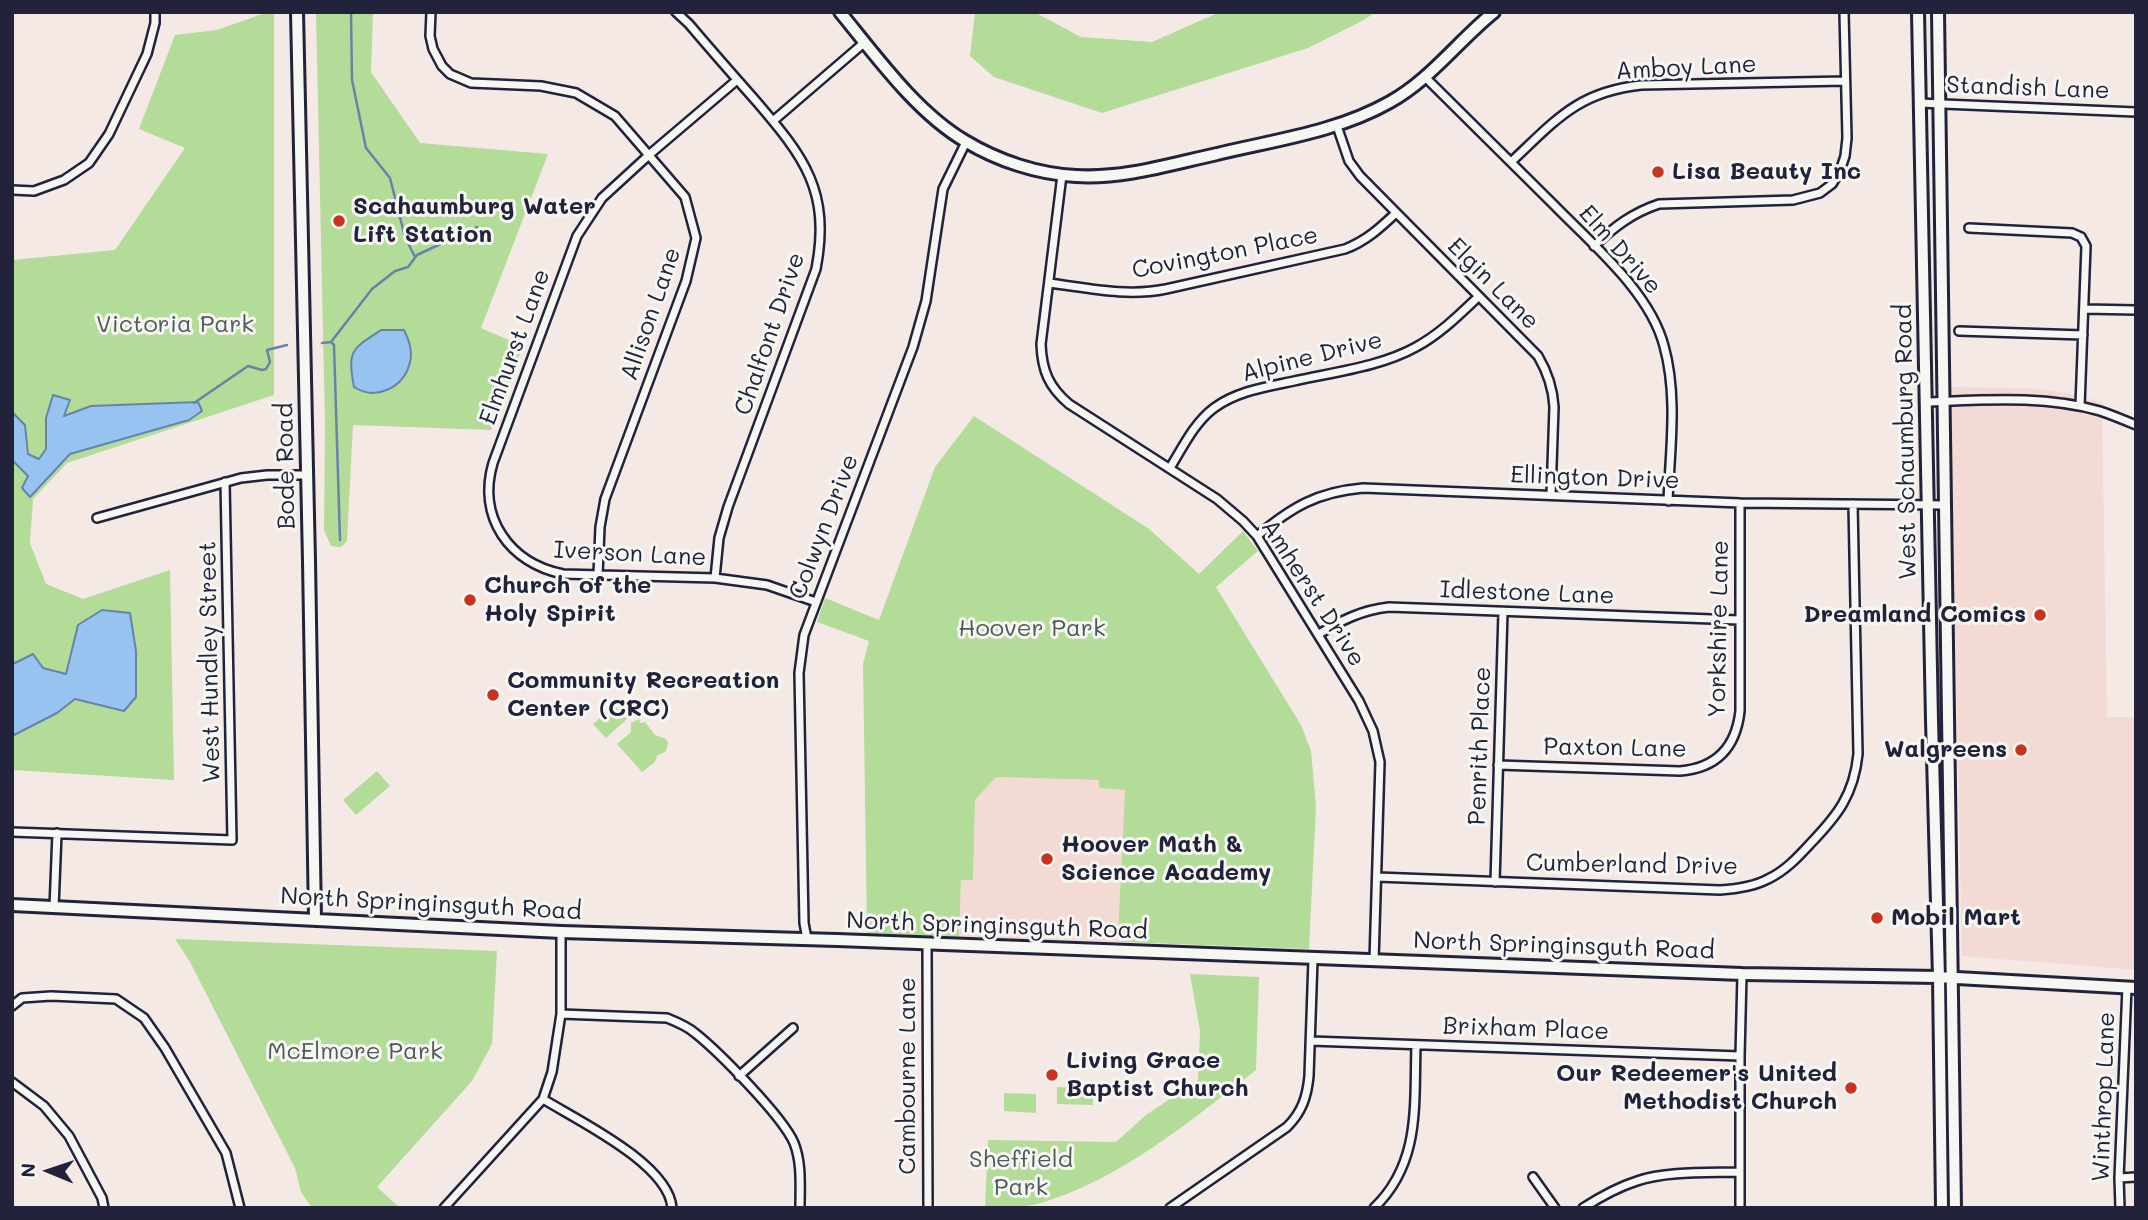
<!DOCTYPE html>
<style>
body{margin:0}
#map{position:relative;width:2148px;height:1220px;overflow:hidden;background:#f5e9e5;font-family:Mali,sans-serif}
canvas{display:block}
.frame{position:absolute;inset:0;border:14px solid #22223b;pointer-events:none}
.north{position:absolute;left:14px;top:1136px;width:70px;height:70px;-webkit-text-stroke:5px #f6f6f2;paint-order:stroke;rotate:272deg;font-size:19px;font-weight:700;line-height:28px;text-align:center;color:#22223b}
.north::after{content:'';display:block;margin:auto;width:24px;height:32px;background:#22223b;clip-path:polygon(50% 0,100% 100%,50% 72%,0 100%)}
</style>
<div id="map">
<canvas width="2148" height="1220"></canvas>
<div class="frame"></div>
<div class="north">N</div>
</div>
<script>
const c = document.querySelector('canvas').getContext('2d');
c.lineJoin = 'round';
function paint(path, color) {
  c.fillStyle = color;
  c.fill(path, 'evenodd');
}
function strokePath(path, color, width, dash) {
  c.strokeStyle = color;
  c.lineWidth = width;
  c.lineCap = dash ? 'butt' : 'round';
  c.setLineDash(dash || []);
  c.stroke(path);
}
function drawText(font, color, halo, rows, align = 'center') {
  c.font = font + ' Mali,sans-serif';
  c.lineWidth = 6;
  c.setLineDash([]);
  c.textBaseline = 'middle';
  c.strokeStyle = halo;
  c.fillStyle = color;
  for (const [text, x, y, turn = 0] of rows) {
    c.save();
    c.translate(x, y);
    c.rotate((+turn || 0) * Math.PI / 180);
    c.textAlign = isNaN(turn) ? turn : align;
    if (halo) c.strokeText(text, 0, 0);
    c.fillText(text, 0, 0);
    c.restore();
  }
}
const built = new Path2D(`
 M 1950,387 L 2023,388 L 2057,391 L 2102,402 L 2107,717 L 2136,717 L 2136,970 L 1962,956 Z
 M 996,777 L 1100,780 L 1100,788 L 1125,789 L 1118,934 L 1122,942 L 959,937 L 961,879 L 973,879 L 975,800 Z`);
const green = new Path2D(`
 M 268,12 L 274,12 L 274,395 L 67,463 L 33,499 L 30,543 L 46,584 L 83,599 L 170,570 L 174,780 L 12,770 L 12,260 L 115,250 L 185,148 L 139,129 L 175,35 L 217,30 Z
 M 316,12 L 373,12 L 371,72 L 420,143 L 548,154 L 481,328 L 523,346 L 491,430 L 353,425 L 347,541 L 341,547 L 331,546 L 324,530 L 325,424 Z
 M 975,12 L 1034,12 L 1081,37 L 1152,42 L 1220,12 L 1376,12 L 1362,21 L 1308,48 L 1102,113 L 994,77 L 970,56 Z
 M 974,416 L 1149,529 L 1199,574 L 1243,531 L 1258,551 L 1216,587 L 1301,725 L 1311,751 L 1316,806 L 1309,949 L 1122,942 L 1118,934 L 1125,790 L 1099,788 L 1099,780 L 996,777 L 975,800 L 973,880 L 961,880 L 959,937 L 867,933 L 863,664 L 869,641 L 817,622 L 825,598 L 879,620 L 935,467 Z
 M 614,705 L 627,719 L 606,738 L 593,724 Z
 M 639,719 L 640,723 L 645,722 L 655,735 L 666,739 L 668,743 L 666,751 L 657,756 L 655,762 L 642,772 L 617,744 L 631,732 L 631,723 Z
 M 377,771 L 390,786 L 356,815 L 343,800 Z
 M 175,939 L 497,951 L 492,1044 L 472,1081 L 377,1187 L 400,1208 L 312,1208 L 301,1192 L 295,1168 L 190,962 Z
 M 1190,974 L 1259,977 L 1256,1070 C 1191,1120 1123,1178 1044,1202 C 1026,1208 1004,1208 985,1208 L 988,1140 L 1116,1142 L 1146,1115 L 1198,1080 L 1200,1031 Z
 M 1057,1087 L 1093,1089 L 1093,1105 L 1057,1104 Z
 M 1004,1093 L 1036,1094 L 1036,1113 L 1004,1111 Z`);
const water = new Path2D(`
 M 381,330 L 404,330 C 409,340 413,351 410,362 C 404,388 376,401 354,387 C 347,350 352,349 381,330 Z
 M 53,395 L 70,400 L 64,416 L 91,406 L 198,402 L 202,411 L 189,420 L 70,454 L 30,497 L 22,488 L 28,476 L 12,460 L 12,412 L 25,425 L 28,454 L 39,459 L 46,449 L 46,418 Z
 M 102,610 L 130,613 L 136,651 L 136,697 L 124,711 L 75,699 L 57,713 L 12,736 L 12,662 L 15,663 L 33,654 L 43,668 L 66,674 L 78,625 Z`);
const stream = new Path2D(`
 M 351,12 L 352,80 L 366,148 L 390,178 L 405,237 L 415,257
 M 331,342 L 372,289 L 395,271 L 408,267 L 417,255 L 477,227
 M 322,343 L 331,342 L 334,345 L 340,540
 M 194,403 L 248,366 L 262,370 L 266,369 L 270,362 L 267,350 L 287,345`);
const street = new Path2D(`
 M 431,12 L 430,36 L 433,49 L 442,66 L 450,74 L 471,83 L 541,86 L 576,93 L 615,116 L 685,197 L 696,238 L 686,281 L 605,499 L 600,527 L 598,575
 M 676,12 L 689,24 C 711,50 733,75 756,101 C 804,157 831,191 816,269 L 728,507 L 719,538 L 715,578
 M 1425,77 C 1468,120 1511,162 1554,205 C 1593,245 1650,292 1664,346 C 1678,396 1670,450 1668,501
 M 737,80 L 650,154 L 602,198 L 577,236 L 493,463 C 477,517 509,563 563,574 L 715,578 L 767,585 L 816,602
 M 1919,103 L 2136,112
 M 773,121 L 865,42
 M 1337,126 L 1349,161 L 1360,176 L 1538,356 C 1548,373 1553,388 1554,407 L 1551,495
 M 1511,162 C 1555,121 1577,92 1641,85 L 1845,81
 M 1062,175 L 1041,344 C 1042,371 1049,387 1069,404 L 1217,499 L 1243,521 L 1257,536 L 1359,701 L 1373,731 L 1380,762 L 1374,961
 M 12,190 L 34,191 L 64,180 L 89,163 L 109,134 L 147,54 L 155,23 L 155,12
 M 1969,228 L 2072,233 L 2081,237 L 2086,246 L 2080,406
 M 1594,246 C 1614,227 1632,213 1659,204 L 1793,200 L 1820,193 L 1832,184 L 1840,171 L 1845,156 L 1847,138 L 1844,12
 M 1049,283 C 1088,288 1127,297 1166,289 L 1345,249 C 1366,241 1380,228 1396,213
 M 2084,309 L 2136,310
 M 1959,331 L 2083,335
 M 1926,402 C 1984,400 2044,395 2100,411 C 2112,415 2124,420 2136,425
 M 1170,468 C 1183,447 1194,423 1214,408 C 1237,391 1266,387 1294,381 C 1334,372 1380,367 1416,347 C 1440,334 1459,315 1478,297
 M 97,518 L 241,478 L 267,475 L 306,475
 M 1257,536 C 1292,507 1317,492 1363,488 L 1740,503 L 1945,505
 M 1319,634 C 1342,620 1362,610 1389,607 L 1739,620
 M 1498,765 L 1680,771 C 1717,768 1736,747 1740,711 L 1740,503
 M 12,832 L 232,840 L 225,482
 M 1377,877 L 1720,890 C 1736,889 1753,887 1768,879 C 1785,871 1797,858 1810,844 C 1837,816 1854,795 1858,754 L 1853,504
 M 1495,882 L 1503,612
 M 54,908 L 57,833
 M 807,939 L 804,923 L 799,673 L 804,635 L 913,347 L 926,301 L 943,189 L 966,142
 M 927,944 L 928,1208
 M 12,1006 L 22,998 L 51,996 L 116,999 L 144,1018 L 165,1048 L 226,1153 L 240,1208
 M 561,1014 L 667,1018 C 677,1022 687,1026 695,1033 C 719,1052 783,1117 794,1143 C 802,1163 800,1186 800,1208
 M 1311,1041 L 1740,1056
 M 739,1076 L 793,1028
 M 12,1082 L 44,1106 L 69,1136 L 102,1198 L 104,1208
 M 543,1099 C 577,1120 669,1164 672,1208
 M 1533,1177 L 1555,1208
 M 2119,1178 L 2136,1177
 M 444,1208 L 543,1099 L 552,1072 L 561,1014 L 561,932
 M 1170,1208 L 1287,1127 C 1302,1112 1307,1097 1309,1076 L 1313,959
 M 1374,1208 C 1421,1163 1414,1105 1416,1045
 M 1583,1208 C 1600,1197 1618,1187 1637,1181 C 1666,1171 1708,1173 1740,1172
 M 1740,1208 L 1740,1056 L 1742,974
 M 2120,1208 L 2119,1178 L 2127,987`);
const secondary = new Path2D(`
 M 297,12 L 309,561 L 315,919
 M 840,12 C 876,56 916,112 965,141 C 998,161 1038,174 1076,176 C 1124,179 1171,164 1217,154 C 1275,140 1337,132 1390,102 C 1430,80 1458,41 1494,12
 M 1918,12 L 1932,720 L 1939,977 L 1942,1208
 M 1938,12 L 1955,1208
 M 12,905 L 561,932 L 837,940 L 1742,974 L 1939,977 L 2136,988`);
const markers = [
 [1658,172,7,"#c8321e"],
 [339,221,7,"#c8321e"],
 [470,600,7,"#c8321e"],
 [2040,615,7,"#c8321e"],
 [493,695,7,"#c8321e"],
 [2021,750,7,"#c8321e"],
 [1047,859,7,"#c8321e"],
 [1877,918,7,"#c8321e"],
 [1052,1075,7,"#c8321e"],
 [1851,1088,7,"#c8321e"]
];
const streetNames = [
 ["Amboy Lane",1686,68,-3],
 ["Standish Lane",2028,88,2],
 ["Elm Drive",1620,250,48],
 ["Covington Place",1225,253,-11],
 ["Elgin Lane",1493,284,45],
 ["Allison Lane",651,314,-71],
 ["Chalfont Drive",770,334,-71],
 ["Elmhurst Lane",515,347,-70],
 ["Alpine Drive",1312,357,-14],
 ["West Schaumburg Road",1906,442,-91],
 ["Bode Road",286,466,-91],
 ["Ellington Drive",1595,478,2],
 ["Colwyn Drive",824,527,-69],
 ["Iverson Lane",630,554,3],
 ["Amherst Drive",1313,593,57],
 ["Idlestone Lane",1527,593,2],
 ["Yorkshire Lane",1719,629,-89],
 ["West Hundley Street",210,662,-91],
 ["Penrith Place",1480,746,-88],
 ["Paxton Lane",1615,748,1],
 ["Cumberland Drive",1632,865,1],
 ["North Springinsguth Road",431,904,3],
 ["North Springinsguth Road",997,926,2],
 ["North Springinsguth Road",1564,946,2],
 ["Brixham Place",1526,1029,2],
 ["Cambourne Lane",908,1076,-90],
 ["Winthrop Lane",2104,1097,-88]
];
const poiNames = [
 ["Lisa Beauty Inc",1672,172],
 ["Scahaumburg Water",353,207],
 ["Lift Station",353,235],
 ["Church of the",484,586],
 ["Holy Spirit",484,614],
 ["Dreamland Comics",2026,615,"right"],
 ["Community Recreation",507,681],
 ["Center (CRC)",507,709],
 ["Walgreens",2007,750,"right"],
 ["Hoover Math &",1061,845],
 ["Science Academy",1061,873],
 ["Mobil Mart",1891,918],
 ["Living Grace",1066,1061],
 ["Baptist Church",1066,1089],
 ["Our Redeemer's United",1837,1074,"right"],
 ["Methodist Church",1837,1102,"right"]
];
const parkNames = [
 ["Victoria Park",175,325],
 ["Hoover Park",1032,629],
 ["McElmore Park",355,1052],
 ["Sheffield",1021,1160],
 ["Park",1021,1188]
];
paint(built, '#f4dad5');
paint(green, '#b3dc99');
paint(water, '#97c3f1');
strokePath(water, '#6883a8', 2);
strokePath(stream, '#6883a8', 2.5);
strokePath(street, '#22223b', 12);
strokePath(secondary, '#22223b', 16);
strokePath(street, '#f6f6f2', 7);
strokePath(secondary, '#f6f6f2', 10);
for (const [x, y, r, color] of markers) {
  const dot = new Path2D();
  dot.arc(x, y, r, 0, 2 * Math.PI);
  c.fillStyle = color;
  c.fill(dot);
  strokePath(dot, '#f6f6f2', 2.5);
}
drawText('24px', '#22223b', '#f6f6f2', streetNames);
drawText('bold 24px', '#22223b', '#f6f6f2', poiNames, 'left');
drawText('24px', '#4e5a57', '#f6f6f2', parkNames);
</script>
